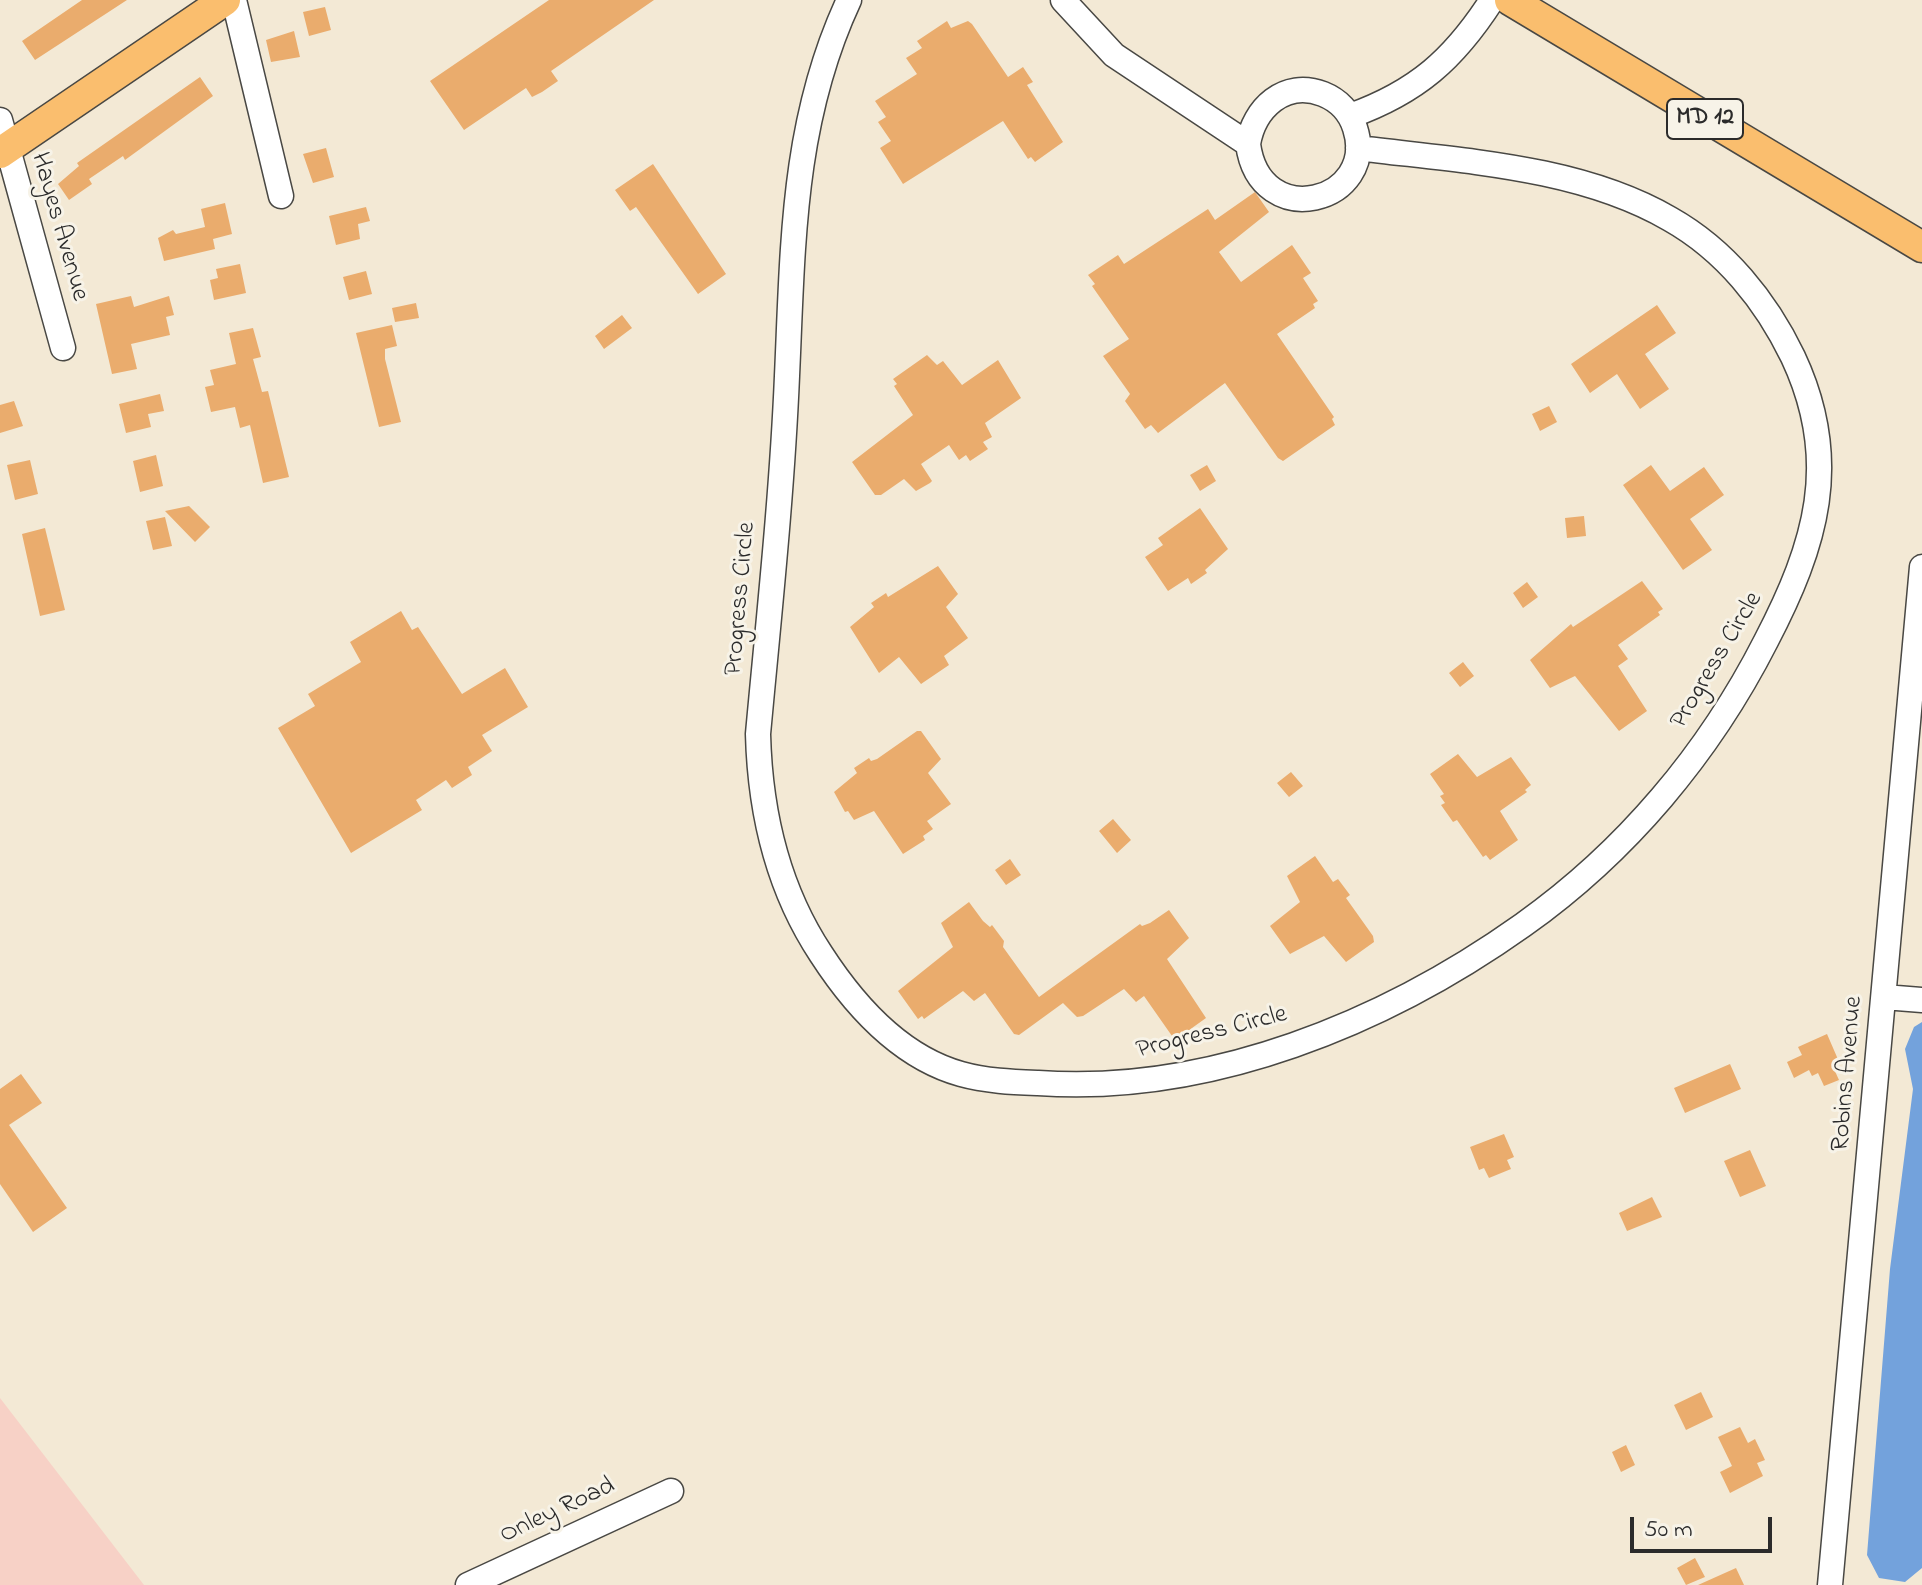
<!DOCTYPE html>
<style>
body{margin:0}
#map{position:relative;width:1922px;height:1585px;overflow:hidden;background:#f3e9d5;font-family:"Indie Flower",sans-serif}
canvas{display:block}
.scale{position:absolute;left:1630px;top:1517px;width:142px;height:36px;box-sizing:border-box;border:4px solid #2b2b2b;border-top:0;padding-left:10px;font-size:24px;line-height:28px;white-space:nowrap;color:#2b2b2b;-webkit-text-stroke:6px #f7f3e8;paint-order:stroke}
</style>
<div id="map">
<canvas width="1922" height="1585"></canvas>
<div class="scale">50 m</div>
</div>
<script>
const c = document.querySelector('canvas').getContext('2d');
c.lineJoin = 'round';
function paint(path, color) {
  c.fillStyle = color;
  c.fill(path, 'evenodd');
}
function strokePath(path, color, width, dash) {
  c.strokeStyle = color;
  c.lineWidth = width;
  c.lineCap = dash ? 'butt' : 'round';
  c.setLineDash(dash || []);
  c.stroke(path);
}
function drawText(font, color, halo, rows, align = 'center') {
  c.font = font + ' "Indie Flower",sans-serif';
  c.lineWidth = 6;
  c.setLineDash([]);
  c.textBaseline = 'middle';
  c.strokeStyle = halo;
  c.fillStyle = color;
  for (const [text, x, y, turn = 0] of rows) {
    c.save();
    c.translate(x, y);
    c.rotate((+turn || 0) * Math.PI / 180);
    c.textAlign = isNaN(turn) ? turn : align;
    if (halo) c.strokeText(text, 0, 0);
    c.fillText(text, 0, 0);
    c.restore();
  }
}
const built = new Path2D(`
 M 0,1398 L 144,1585 L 0,1585 Z`);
const water = new Path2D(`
 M 1922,1022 L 1922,1568 L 1905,1582 L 1879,1578 L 1867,1555 L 1890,1269 L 1913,1089 L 1905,1049 L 1914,1027 Z`);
const building = new Path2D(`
 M 82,0 L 127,0 L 35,60 L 22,41 Z
 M 549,0 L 654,0 L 551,71 L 558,81 L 542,92 L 532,97 L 526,88 L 464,130 L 430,81 Z
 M 325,7 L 331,30 L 309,36 L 303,12 Z
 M 947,21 L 951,28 L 968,21 L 972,24 L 1008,77 L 1023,67 L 1033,82 L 1027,85 L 1063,142 L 1035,162 L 1031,157 L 1028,159 L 1003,121 L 903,184 L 880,148 L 891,141 L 878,122 L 886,117 L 875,101 L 917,74 L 906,58 L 922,48 L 917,41 Z
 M 294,31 L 300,57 L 271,62 L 266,40 Z
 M 200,77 L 213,96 L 125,160 L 123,156 L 89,179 L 92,184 L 69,200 L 58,184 L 79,166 L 77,163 Z
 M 326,148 L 334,177 L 313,183 L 303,154 Z
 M 653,164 L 726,274 L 698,294 L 636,207 L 630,211 L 615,190 Z
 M 1255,192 L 1269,212 L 1219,252 L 1241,282 L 1292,245 L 1311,273 L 1303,278 L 1318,301 L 1313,304 L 1315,308 L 1277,334 L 1334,417 L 1332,419 L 1335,425 L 1283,461 L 1278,458 L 1225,383 L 1158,433 L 1151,425 L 1145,429 L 1125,401 L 1130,394 L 1103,356 L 1129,339 L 1092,286 L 1095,284 L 1088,275 L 1118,255 L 1124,264 L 1208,209 L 1215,220 Z
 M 225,203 L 232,234 L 213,239 L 215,249 L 164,261 L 158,238 L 173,230 L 176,234 L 205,227 L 201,209 Z
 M 366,207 L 370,221 L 358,224 L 360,239 L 336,245 L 329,216 Z
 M 240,264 L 246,293 L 214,300 L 210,280 L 218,278 L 216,269 Z
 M 366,271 L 372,294 L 349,300 L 343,277 Z
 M 131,296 L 134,307 L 169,296 L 174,315 L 166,317 L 170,335 L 131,344 L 137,369 L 112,374 L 96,304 Z
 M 416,303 L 419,318 L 395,322 L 392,308 Z
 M 1657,305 L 1676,333 L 1645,354 L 1669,389 L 1640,409 L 1617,374 L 1590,393 L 1571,364 Z
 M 622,315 L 632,328 L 604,349 L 595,336 Z
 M 392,325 L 397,346 L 385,349 L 385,359 L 401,422 L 379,427 L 356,333 Z
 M 253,328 L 261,357 L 253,359 L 262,392 L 268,391 L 289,477 L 263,483 L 250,425 L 240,428 L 235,407 L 211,412 L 205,387 L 214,385 L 210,370 L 236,364 L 229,333 Z
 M 927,355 L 937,365 L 943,361 L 962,385 L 998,360 L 1021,398 L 985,423 L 992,437 L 983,442 L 988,449 L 970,461 L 966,455 L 959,460 L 949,445 L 921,464 L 932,481 L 930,483 L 916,491 L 904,479 L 881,495 L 875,495 L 852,462 L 913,415 L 894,386 L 897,384 L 893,379 Z
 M 160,394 L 164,411 L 148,414 L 151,427 L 126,433 L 119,404 Z
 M 14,401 L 23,426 L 0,433 L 0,405 Z
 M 1549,406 L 1557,422 L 1540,431 L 1532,414 Z
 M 156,455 L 163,486 L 140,492 L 133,461 Z
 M 30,460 L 38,494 L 15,500 L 7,465 Z
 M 1207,465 L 1216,481 L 1200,491 L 1190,475 Z
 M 1651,465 L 1670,491 L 1704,467 L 1724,495 L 1690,519 L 1712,550 L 1683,570 L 1623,485 Z
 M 189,506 L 210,527 L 195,542 L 165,511 Z
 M 1200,508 L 1228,549 L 1205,570 L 1207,573 L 1191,584 L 1188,578 L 1168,591 L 1145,557 L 1163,545 L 1158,538 Z
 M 1584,516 L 1586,536 L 1567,538 L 1565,518 Z
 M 165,517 L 172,546 L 153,550 L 146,521 Z
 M 45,528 L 65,610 L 40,616 L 22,534 Z
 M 938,566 L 958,594 L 946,607 L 968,638 L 944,656 L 949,665 L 921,684 L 899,657 L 879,673 L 850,627 L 874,607 L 871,603 L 886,593 L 888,597 Z
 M 1642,581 L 1663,609 L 1658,612 L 1660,615 L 1618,645 L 1628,659 L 1618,666 L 1647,711 L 1619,731 L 1575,676 L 1550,688 L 1530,660 L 1571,624 L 1573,627 Z
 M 1527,582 L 1538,597 L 1523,608 L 1513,593 Z
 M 401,611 L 412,630 L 418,627 L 462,694 L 505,668 L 528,707 L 482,735 L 492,751 L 468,767 L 472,775 L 452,788 L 446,780 L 416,800 L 422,810 L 351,853 L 278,728 L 315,706 L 308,694 L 361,662 L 350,642 Z
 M 1463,662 L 1474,676 L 1460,687 L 1449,673 Z
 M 917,731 L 921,731 L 941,759 L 928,773 L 951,804 L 927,821 L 933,829 L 923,836 L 925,840 L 903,854 L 874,811 L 854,820 L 848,811 L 845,812 L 834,792 L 857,773 L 854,768 L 869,758 L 871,761 L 877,759 Z
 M 1458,754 L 1477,777 L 1511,757 L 1531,785 L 1525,790 L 1527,792 L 1500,811 L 1518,840 L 1490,860 L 1486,855 L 1483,857 L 1457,820 L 1453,822 L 1441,805 L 1445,803 L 1440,796 L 1444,794 L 1430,774 Z
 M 1291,772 L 1303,786 L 1289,797 L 1277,783 Z
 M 1113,819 L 1131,840 L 1117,853 L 1099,831 Z
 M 1315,856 L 1333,882 L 1338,879 L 1350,895 L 1346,898 L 1373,936 L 1374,942 L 1346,962 L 1324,936 L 1290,954 L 1270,926 L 1300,902 L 1287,876 Z
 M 1010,859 L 1021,875 L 1006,885 L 995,870 Z
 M 969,902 L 983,921 L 990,927 L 992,925 L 1004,941 L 1003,947 L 1039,997 L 1140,924 L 1142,926 L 1150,923 L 1169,910 L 1189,938 L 1167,959 L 1206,1018 L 1178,1038 L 1175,1034 L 1172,1036 L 1144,996 L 1136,1002 L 1124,989 L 1083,1016 L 1077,1017 L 1063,1003 L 1019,1035 L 1014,1034 L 985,993 L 974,1001 L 963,991 L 924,1019 L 922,1016 L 918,1019 L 898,991 L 953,947 L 941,923 Z
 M 1827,1034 L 1840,1064 L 1833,1067 L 1839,1080 L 1824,1086 L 1818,1073 L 1812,1076 L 1809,1070 L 1794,1078 L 1787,1062 L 1802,1055 L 1798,1047 Z
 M 1730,1064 L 1741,1089 L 1685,1113 L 1674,1088 Z
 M 21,1074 L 42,1103 L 9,1125 L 67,1208 L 33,1232 L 0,1184 L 0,1089 Z
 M 1504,1134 L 1514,1157 L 1507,1160 L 1511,1169 L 1489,1178 L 1484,1168 L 1479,1170 L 1470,1147 Z
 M 1750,1150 L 1766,1186 L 1740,1197 L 1724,1161 Z
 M 1652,1197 L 1662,1217 L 1627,1231 L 1619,1213 Z
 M 1701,1392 L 1713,1417 L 1686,1430 L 1674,1405 Z
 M 1740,1427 L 1748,1443 L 1755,1439 L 1765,1460 L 1757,1463 L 1763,1476 L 1730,1493 L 1720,1472 L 1732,1466 L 1718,1437 Z
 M 1626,1445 L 1635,1465 L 1621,1472 L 1612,1452 Z
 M 1695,1558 L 1705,1577 L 1686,1585 L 1677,1568 Z
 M 1736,1568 L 1744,1585 L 1698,1585 Z`);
const minor = new Path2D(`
 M 234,0 L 281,196
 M 849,0 C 792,122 793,245 787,376 C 782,495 769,615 758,734 C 760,812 778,889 821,954 C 854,1005 900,1057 961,1074 C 986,1081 1013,1082 1038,1083 C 1210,1095 1385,1023 1523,925 C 1626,852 1709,753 1766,641 C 1816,545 1842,461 1793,357 C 1766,301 1725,250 1670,219 C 1579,166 1460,161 1358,148
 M 1063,0 L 1114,55 L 1248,144 C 1260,234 1379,202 1355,128 C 1350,112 1338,100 1323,94 C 1284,79 1254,109 1248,144
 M 1350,116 C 1417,92 1454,59 1492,0
 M 0,120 L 63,348
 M 1884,997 L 1922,1000
 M 468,1585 L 671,1491
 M 1830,1585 L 1922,567`);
const major = new Path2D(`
 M 1510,0 L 1922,247
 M 0,153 L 225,0`);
const shields = [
 [1705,119,76]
];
const shieldNames = [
 ["MD 12",1705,119]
];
const streetNames = [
 ["Hayes Avenue",58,227,74],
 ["Progress Circle",742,599,-85],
 ["Progress Circle",1718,661,-59],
 ["Progress Circle",1212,1034,-14],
 ["Robins Avenue",1849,1074,-85],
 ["Onley Road",558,1512,-25]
];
paint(built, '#f7d1c6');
paint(water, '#73a2dc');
paint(building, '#eaac6d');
strokePath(minor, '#494844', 27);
strokePath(major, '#494844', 33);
strokePath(minor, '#fff', 24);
strokePath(major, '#fabe6e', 30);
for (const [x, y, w] of shields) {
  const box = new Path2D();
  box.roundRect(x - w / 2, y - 20, w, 40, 6);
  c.fillStyle = '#f7f3e8';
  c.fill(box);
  strokePath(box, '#2b2b2b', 2);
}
drawText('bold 24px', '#2b2b2b', null, shieldNames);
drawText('26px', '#2b2b2b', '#f7f3e8', streetNames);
</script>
